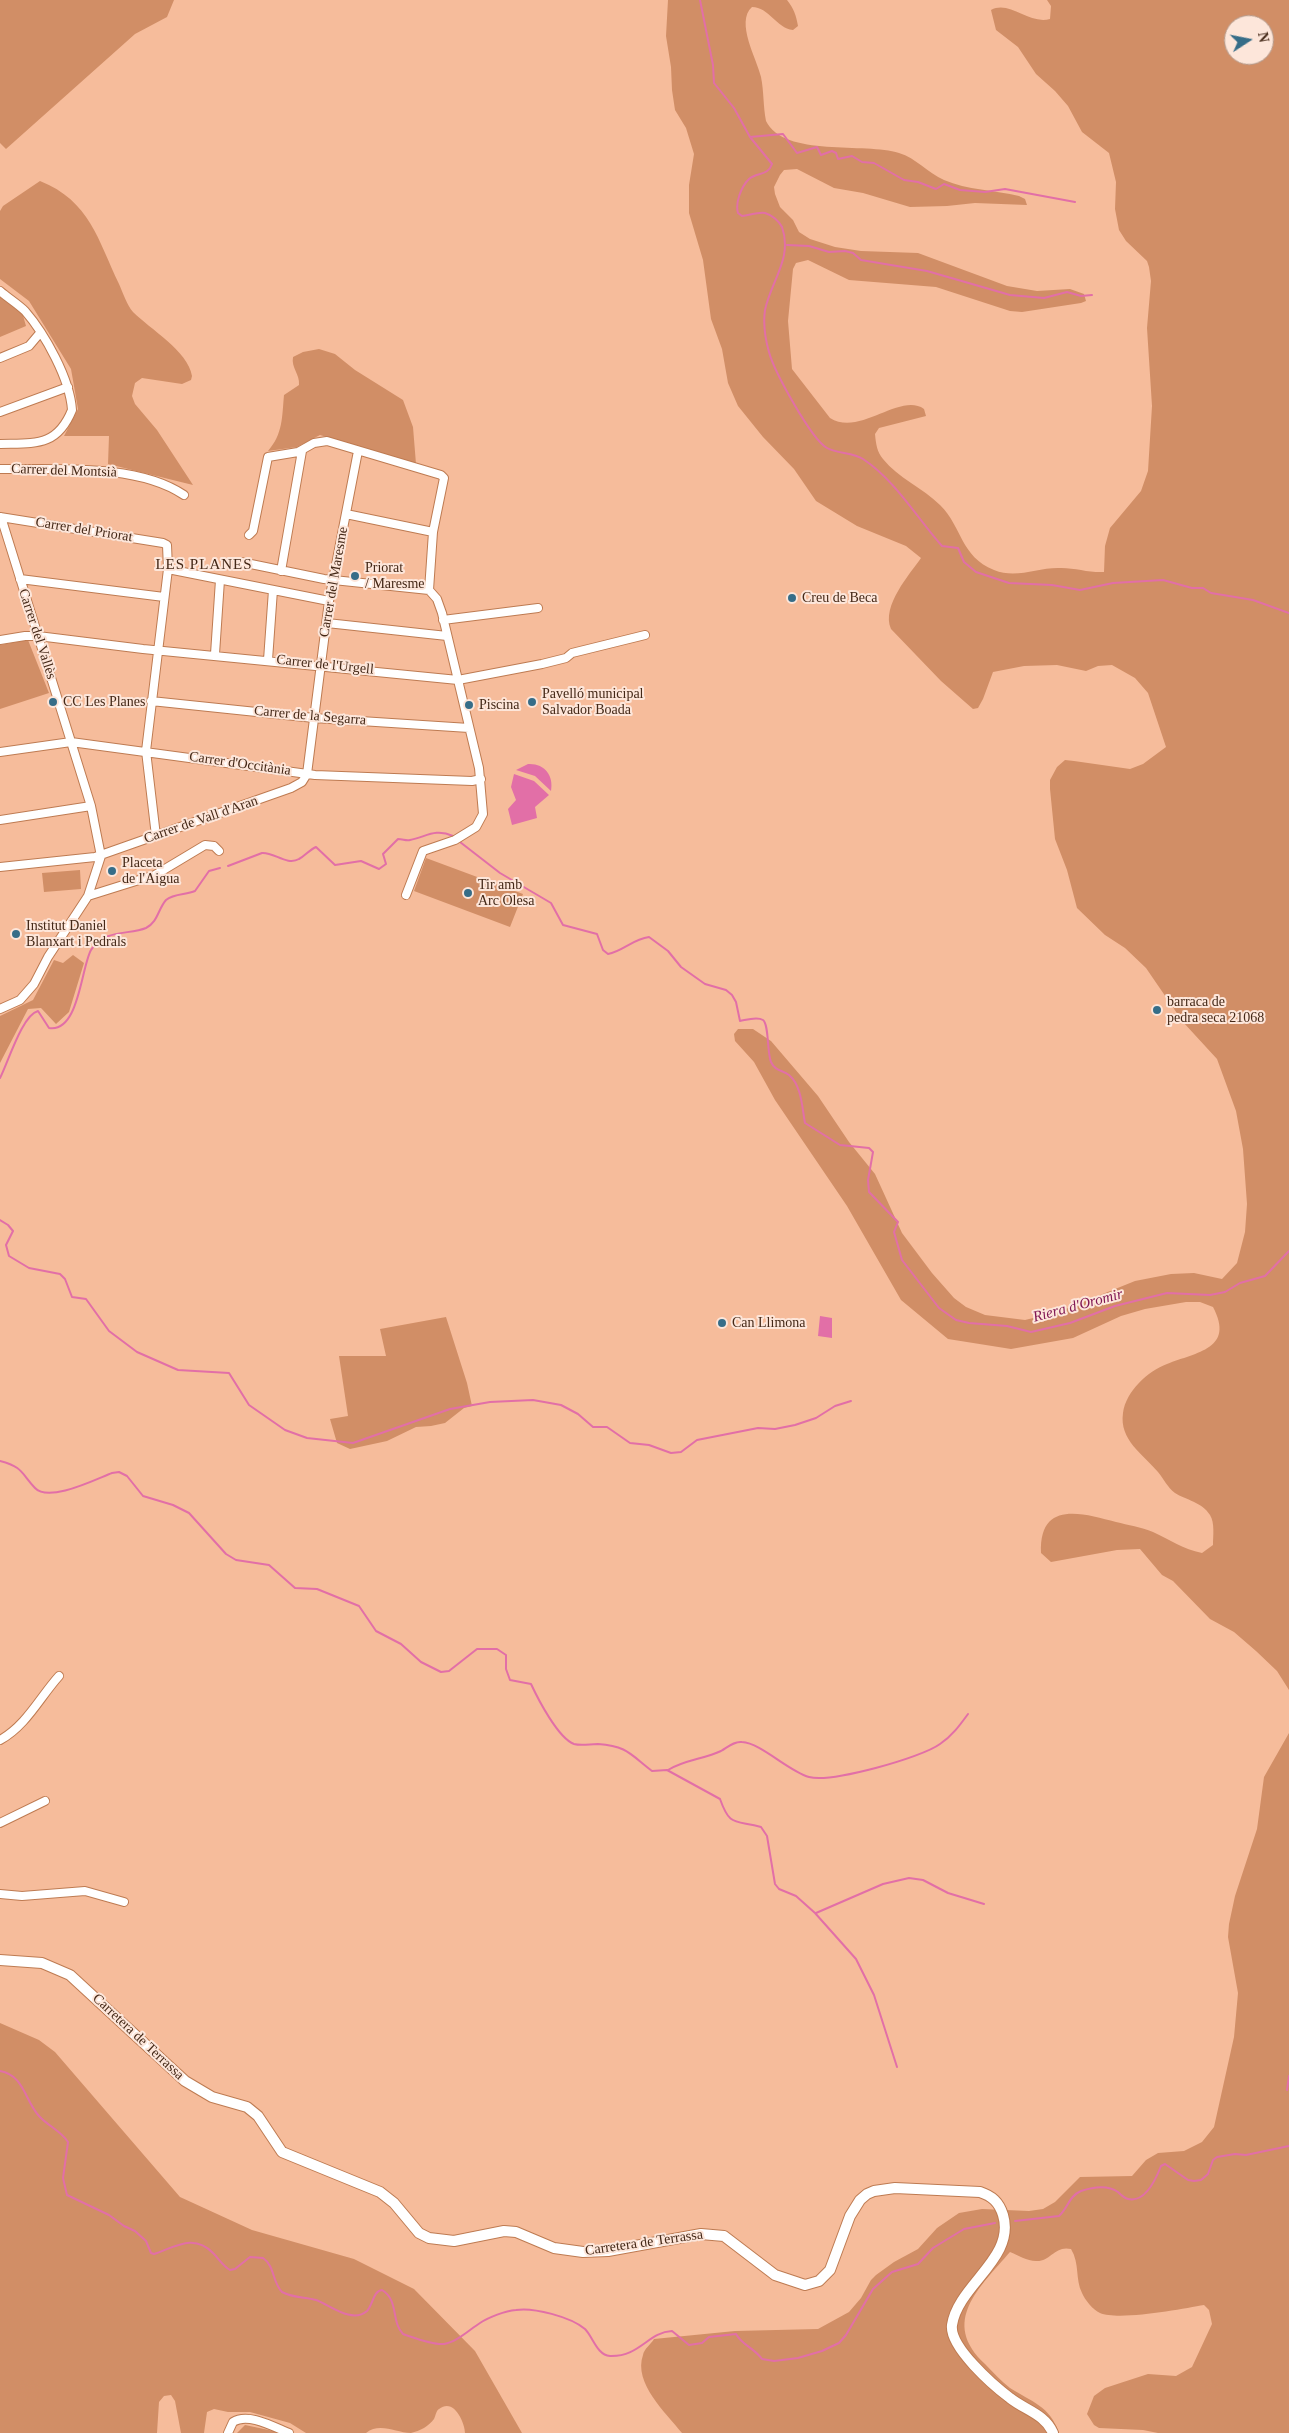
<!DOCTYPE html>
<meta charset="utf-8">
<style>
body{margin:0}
#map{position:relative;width:1289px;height:2433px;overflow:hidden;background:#f6bc9b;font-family:Georgia,serif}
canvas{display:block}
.north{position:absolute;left:1224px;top:15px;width:50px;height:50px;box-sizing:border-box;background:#fde6da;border:1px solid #b39a8c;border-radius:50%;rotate:79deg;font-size:14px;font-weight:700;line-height:20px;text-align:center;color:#442817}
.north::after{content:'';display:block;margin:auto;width:18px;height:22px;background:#366d88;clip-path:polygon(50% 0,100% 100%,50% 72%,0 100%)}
</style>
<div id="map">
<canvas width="1289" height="2433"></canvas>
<div class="north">N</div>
</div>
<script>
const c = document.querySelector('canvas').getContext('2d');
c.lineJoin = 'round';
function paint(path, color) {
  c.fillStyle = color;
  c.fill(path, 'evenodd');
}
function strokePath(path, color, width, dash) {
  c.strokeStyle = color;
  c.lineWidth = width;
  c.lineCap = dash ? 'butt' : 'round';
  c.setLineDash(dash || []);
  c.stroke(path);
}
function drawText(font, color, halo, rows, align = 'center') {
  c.font = font + ' Georgia,serif';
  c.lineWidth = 4;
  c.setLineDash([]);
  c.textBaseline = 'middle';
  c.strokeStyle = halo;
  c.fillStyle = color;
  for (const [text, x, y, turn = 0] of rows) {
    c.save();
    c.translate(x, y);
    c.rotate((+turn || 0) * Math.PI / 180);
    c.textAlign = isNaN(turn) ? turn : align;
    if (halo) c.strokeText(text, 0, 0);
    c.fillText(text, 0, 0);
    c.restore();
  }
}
const green = new Path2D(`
 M 0,0 L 174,0 L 167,17 L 135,34 L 6,149 L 0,143 Z
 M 668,0 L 787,0 C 794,9 796,15 798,26 L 793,30 C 776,28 769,7 752,7 C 735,22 757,59 761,77 C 764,92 763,106 766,121 C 784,158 866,142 899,153 C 916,158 928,173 944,180 C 967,190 995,190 1019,196 L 1025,199 L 1027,205 L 975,203 L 947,206 L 910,207 L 863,193 L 834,188 L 797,169 L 784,170 L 780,175 L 774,187 L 775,194 L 780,207 L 793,220 L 799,232 L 810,239 L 835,247 L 861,251 L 918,253 L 1007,286 L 1037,291 L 1070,289 L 1084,294 L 1086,301 L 1081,303 L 1022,312 L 1010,311 L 936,287 L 849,280 L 808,260 L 796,263 L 793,269 L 788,321 L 792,369 L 830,418 C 860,437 900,392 924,409 L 926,416 L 879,428 L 875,434 C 876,444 877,452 883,459 C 898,478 923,488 940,505 C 963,528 960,556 994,570 C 1016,579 1036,568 1058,568 C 1073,567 1089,573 1104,572 L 1105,546 L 1110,528 L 1141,491 L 1148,471 L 1152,406 L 1147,328 L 1151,281 L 1149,267 L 1147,261 L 1126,241 L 1119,230 L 1115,209 L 1116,182 L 1109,153 L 1082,132 L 1068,106 L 1055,91 L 1036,74 L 1018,47 L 996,30 L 991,10 C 1010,0 1029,25 1050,19 L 1051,6 L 1047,0 L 1289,0 L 1289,1690 L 1277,1671 L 1256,1651 L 1234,1632 L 1210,1619 L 1173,1581 L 1162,1575 L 1140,1549 L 1117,1550 L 1051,1562 L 1041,1553 C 1039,1500 1082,1513 1116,1522 C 1128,1525 1141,1527 1153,1532 C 1170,1540 1183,1549 1202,1553 L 1213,1545 C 1213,1536 1215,1523 1210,1515 C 1202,1502 1186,1500 1175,1493 C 1167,1487 1164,1479 1158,1472 C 1143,1454 1119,1440 1123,1413 C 1126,1391 1148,1371 1167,1364 C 1197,1352 1235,1349 1213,1307 L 1200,1302 L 1186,1302 L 1145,1309 L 1121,1316 L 1073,1338 L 1011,1349 L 948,1339 L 901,1300 L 847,1206 L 775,1100 L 754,1062 L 735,1041 L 734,1034 L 738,1029 L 753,1029 L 771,1041 L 818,1096 L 849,1142 L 875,1174 L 902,1233 L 932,1273 L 954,1298 L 966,1307 L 985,1315 L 1025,1320 L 1058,1312 L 1135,1281 L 1171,1274 L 1194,1273 L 1222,1279 L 1237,1263 L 1245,1232 L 1247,1204 L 1243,1149 L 1236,1111 L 1217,1059 L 1183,1022 L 1146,968 L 1125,948 L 1105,935 L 1077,908 L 1067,870 L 1055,839 L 1050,789 L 1050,780 L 1057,767 L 1065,760 L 1074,761 L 1130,769 L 1143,764 L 1166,747 L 1148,693 L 1135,678 L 1112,665 L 1098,666 L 1086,671 L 1057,665 L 1024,666 L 993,672 L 983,699 L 978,708 L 973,709 L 941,681 L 891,629 C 881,606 910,574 921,558 L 906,546 L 857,526 L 816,501 L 794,469 L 763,437 L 738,406 L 728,383 L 722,349 L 711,319 L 703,260 L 689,213 L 689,185 L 694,154 L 686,128 L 675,110 L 672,90 L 671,67 L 666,36 ZM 1234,25 L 1264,25 L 1264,55 L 1234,55 Z
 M 40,181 C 90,201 98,240 119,284 C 123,293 127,305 133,312 C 150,329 188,351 192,376 L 191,380 L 182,384 L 142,378 L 135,383 L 132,396 L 135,404 L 157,430 L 193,485 L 108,464 L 109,436 L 64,436 L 78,409 L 71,369 L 29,301 L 0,279 L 0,211 L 3,206 Z
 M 0,296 L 22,312 L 26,326 L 0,337 Z
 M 319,349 L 335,354 L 355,370 L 403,400 L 413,427 L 416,464 L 320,435 L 297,447 L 268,451 C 283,434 282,417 284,395 L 299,385 C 300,374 291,368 293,357 L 303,352 Z
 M 28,640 L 49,693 L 0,709 L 0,645 Z
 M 426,858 L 523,894 L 510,927 L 414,891 Z
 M 80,870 L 81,889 L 44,892 L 42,873 Z
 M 73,955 L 84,963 L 69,1012 L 56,1024 L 41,1008 L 28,1009 L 0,1063 L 0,1016 L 33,1000 L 54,960 L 63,963 Z
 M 446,1317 L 467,1383 L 472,1406 L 464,1408 L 445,1423 L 431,1426 L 416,1427 L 387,1441 L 350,1449 L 337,1443 L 330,1419 L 348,1416 L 339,1356 L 386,1356 L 380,1329 Z
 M 1289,1733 L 1289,2433 L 1158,2433 L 1143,2430 L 1099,2428 L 1094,2425 L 1087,2414 L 1094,2396 L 1105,2388 L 1148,2374 L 1176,2376 L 1192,2367 L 1212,2324 L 1209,2310 L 1204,2305 C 1182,2309 1119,2321 1100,2313 C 1093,2310 1085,2300 1082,2293 C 1075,2279 1080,2264 1071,2249 C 1055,2245 1050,2262 1036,2261 C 1027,2261 1018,2255 1010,2252 C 979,2288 940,2322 985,2364 C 993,2372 1001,2381 1010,2388 C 1032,2402 1050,2406 1059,2433 L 682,2433 C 666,2413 633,2383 643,2355 C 644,2349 651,2344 654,2339 L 735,2331 L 818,2329 L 849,2312 L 861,2298 L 871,2280 L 876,2275 L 894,2262 L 918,2249 L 937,2228 L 959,2213 L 982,2209 L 1029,2211 L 1043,2209 L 1055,2202 L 1080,2177 L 1132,2176 L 1146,2160 L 1158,2153 L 1184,2151 L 1202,2142 L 1214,2127 L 1234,2037 L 1238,1993 L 1228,1937 L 1229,1924 L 1235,1896 L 1257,1829 L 1264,1777 Z
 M 0,2023 L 39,2040 L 55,2052 L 180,2197 L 252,2230 L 354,2259 L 414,2289 L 475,2351 L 522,2433 L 465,2433 C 465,2423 454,2397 439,2409 C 436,2411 436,2415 434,2419 C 429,2426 420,2431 411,2433 C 396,2433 380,2422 366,2433 L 306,2433 L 290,2423 L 250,2412 L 228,2412 L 214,2409 L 207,2412 L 204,2433 L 181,2433 L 175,2401 L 171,2395 L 164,2396 L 159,2402 L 157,2433 L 0,2433 Z
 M 245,2425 L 283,2433 L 237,2433 Z`);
const water = new Path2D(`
 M 528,764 C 544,763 554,775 551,791 L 535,776 L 516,770 Z
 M 514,774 L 534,781 L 549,795 L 535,807 L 537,818 L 512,825 L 508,809 L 516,800 L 511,787 Z
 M 820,1316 L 832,1318 L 832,1338 L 818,1336 Z`);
const stream = new Path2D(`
 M 700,0 L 713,65 L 714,83 L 734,108 L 750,137 L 772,164 C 768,176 757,172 749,179 C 741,187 735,203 738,213 L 742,216 C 750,215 758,212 765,213 C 772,215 779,221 782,227 C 793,258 771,281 765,310 C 763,324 765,338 769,352 C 774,371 811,439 827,448 C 838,454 853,452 863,459 C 895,480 917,518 942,546 L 958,548 L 964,562 L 976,572 L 1009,583 L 1052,585 L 1080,590 L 1113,583 L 1163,580 L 1192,588 L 1203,588 L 1211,593 L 1253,600 L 1289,613
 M 750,137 L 783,134 L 797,153 L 817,147 L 821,155 L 832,151 L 836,153 L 838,159 L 852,156 L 862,162 L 874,163 L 904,180 L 918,182 L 936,189 L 944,184 L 960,190 L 985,192 L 1005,189 L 1075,202
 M 787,245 L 809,246 L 829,252 L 845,251 L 853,253 L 861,260 L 927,271 L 1010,295 L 1044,298 L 1067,292 L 1081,296 L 1092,295
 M 460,842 L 500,873 L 551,903 L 563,925 L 597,934 L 603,950 L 608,954 C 623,951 633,939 649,937 L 668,951 L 681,967 L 705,984 L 726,990 L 732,995 L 736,1002 L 740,1021 C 746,1020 757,1016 763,1020 C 769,1024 767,1053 771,1062 C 775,1071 782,1070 789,1075 C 802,1086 802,1108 805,1123 L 840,1145 L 869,1148 L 873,1152 L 868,1180 L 869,1192 L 898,1222 L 894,1232 L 902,1260 L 939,1308 L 956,1320 L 969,1323 L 1007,1326 L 1031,1332 L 1070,1323 L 1115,1306 L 1167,1293 L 1210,1295 L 1225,1292 L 1240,1283 L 1265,1276 L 1289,1251
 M 228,866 L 262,853 C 274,852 287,866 299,859 C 305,856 309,850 316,847 L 335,865 L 361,861 L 379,869 L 386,864 L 383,854 L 398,839 C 403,839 406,841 410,840 C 426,837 435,828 453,836
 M 0,1078 C 8,1063 22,1015 38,1011 L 49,1028 C 79,1033 81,968 91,950 C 104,929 129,935 146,928 C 158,922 158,909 166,900 C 174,893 186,895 195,891 L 209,871 L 220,868
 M 0,1220 L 8,1225 L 13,1231 L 6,1245 L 9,1256 L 29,1268 L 60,1274 L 65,1279 L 72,1297 L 86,1299 L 109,1331 L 137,1352 L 178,1370 L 229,1373 L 249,1405 L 285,1430 L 307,1438 L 353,1443 L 450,1409 L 490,1402 L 533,1400 L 561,1405 L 578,1414 L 593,1427 L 607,1427 L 630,1443 L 649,1445 L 671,1453 L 681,1452 L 697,1440 L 758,1428 L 775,1429 L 795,1425 L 816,1418 L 835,1406 L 851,1401
 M 0,1461 C 23,1467 21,1473 35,1488 C 49,1503 96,1479 112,1473 L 119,1472 L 127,1476 L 143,1496 L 173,1505 L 189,1513 L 226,1554 L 236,1560 L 269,1565 L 295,1588 L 317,1589 L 359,1606 L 376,1631 L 401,1644 L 421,1662 L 441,1672 L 449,1671 L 477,1649 L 497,1649 L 506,1655 L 506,1669 L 510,1680 L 531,1684 C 538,1699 558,1738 574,1744 C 581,1746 590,1744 598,1744 C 627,1746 630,1754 652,1771 L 667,1770 L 720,1799 C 730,1827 734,1820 761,1827 L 767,1836 L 775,1884 L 779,1889 L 796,1896 L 815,1913 L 856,1959 L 874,1995 L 897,2067
 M 668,1770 C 684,1760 704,1759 721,1751 C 728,1747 734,1741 742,1742 C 761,1743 788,1771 809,1777 C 831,1783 921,1758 940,1744 C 952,1736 960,1725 968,1714
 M 816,1913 L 883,1884 L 909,1878 L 923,1880 L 948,1893 L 984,1904
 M 0,2071 C 24,2075 25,2101 39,2116 C 48,2126 61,2131 68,2142 L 63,2178 L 67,2195 L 109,2215 L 124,2226 L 135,2231 L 146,2241 L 151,2253 L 154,2254 C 175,2247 194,2233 213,2253 C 219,2259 223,2266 230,2270 L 235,2269 L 250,2257 L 263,2258 C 275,2266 272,2282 282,2292 C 293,2298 305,2297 316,2300 C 330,2305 352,2324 367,2311 C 373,2305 373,2291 382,2290 C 399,2300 391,2322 403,2334 C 415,2338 432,2345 444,2344 C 457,2342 469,2330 480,2323 C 489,2317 505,2311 516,2310 C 533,2307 571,2317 585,2329 C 593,2337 597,2355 610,2356 C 640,2357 648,2332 672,2331 L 689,2345 L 702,2343 L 709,2337 L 736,2334 C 742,2345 754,2348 762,2359 L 774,2361 L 798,2358 L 822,2351 L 839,2343 L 846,2335 L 873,2289 L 892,2272 L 918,2264 L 933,2248 L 964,2229 L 995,2223
 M 1287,2090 L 1289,2076
 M 1015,2221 L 1059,2216 C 1068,2208 1069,2196 1081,2191 C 1093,2187 1108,2185 1118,2192 C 1121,2195 1124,2198 1128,2199 C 1145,2203 1156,2179 1161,2166 L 1165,2164 L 1188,2180 L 1194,2181 L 1201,2180 L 1208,2174 L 1213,2160 L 1217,2157 L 1235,2154 L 1246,2155 L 1289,2146`);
const minor = new Path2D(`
 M 0,291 C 8,298 18,304 25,311 C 45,334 70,379 72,410 C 57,447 35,443 0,444
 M 0,358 L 29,346 L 40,333
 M 0,412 L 68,387
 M 0,469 C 55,470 137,463 184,495
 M 346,514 L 433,532
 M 0,517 L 163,543 L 167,545 L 168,569 L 146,751 L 156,836
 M 249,535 L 253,531 L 268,457 L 298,452 L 314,443 L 327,441 L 441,475 L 444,478 L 433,532 L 429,590 L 437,599 L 442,613 L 458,680 L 479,768 L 483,814 L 476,827 L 455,840 L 423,851 L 406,895
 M 241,562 L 324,579 L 429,590
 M 168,569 L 329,601
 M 281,571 L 302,451
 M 20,579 L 164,597
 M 443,620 L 538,608
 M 327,623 L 447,636
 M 0,640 L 25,636 L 38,636 L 143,649 L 458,680 L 542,664 L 566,658 L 572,653 L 645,635
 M 215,654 L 220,580
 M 268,660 L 273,590
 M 151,701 L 314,718 L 469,728
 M 0,752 L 71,742 L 315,775 L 472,781 L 481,779
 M 307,774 L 329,601 L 358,451
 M 0,820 L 91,806
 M 0,867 L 95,857 L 291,788 L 302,782 L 307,774
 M 88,896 L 155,875 L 205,845 L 214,846 L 219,851
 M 0,1009 L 20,1000 L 34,984 L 48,957 L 88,896 L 101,856 L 91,806 L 1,517
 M 0,1740 C 26,1726 40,1697 59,1676
 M 0,1823 L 45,1801
 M 0,1894 L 22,1896 L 85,1891 L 124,1902
 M 228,2433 L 233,2422 C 248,2412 274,2427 289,2433`);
const tertiary = new Path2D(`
 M 0,1960 L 42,1963 L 70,1975 L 185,2081 L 212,2097 L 247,2107 L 258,2116 L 282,2152 L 380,2192 L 394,2203 L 419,2233 L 429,2238 L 454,2241 L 504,2231 L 516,2232 L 554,2248 L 583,2252 L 608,2251 L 701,2234 L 724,2236 L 775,2275 L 805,2285 L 819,2281 L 830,2270 L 850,2216 L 860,2200 L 867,2194 L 874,2191 L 895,2188 L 980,2192 C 992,2196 999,2202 1003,2215 C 1016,2258 958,2285 952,2325 C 949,2347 994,2386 1010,2398 C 1025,2410 1045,2414 1053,2433`);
const markers = [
 [355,576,5,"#366d88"],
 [792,598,5,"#366d88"],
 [53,702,5,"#366d88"],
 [532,702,5,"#366d88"],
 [469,705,5,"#366d88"],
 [112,871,5,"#366d88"],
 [468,893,5,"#366d88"],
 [16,934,5,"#366d88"],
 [1157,1010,5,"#366d88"],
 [722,1323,5,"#366d88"]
];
const streetNames = [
 ["Carrer del Montsià",64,471,2],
 ["Carrer del Priorat",84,530,9],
 ["Carrer del Maresme",334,582,-80],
 ["Carrer del Vallès",37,634,72],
 ["Carrer de l'Urgell",325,665,6],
 ["Carrer de la Segarra",310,716,5],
 ["Carrer d'Occitània",240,764,8],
 ["Carrer de Vall d'Aran",201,820,-19],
 ["Carretera de Terrassa",138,2037,43],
 ["Carretera de Terrassa",644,2243,-8]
];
const poiNames = [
 ["Priorat",365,568],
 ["/ Maresme",365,584],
 ["Creu de Beca",802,598],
 ["Pavelló municipal",542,694],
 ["Salvador Boada",542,710],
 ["CC Les Planes",63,702],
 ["Piscina",479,705],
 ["Placeta",122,863],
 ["de l'Aigua",122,879],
 ["Tir amb",478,885],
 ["Arc Olesa",478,901],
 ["Institut Daniel",26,926],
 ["Blanxart i Pedrals",26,942],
 ["barraca de",1167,1002],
 ["pedra seca 21068",1167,1018],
 ["Can Llimona",732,1323]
];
const neighbourhoodNames = [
 ["LES PLANES",204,565]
];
const waterNames = [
 ["Riera d'Oromir",1078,1306,-15]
];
paint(green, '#d18e66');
paint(water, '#e26fa7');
strokePath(stream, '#e26fa7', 2);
strokePath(minor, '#be7b52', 10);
strokePath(tertiary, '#be7b52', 12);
strokePath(minor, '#fff', 8);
strokePath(tertiary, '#fff', 10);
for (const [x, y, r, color] of markers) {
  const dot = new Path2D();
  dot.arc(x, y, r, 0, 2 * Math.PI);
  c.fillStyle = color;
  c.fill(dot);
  strokePath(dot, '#fde6da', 2);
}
drawText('14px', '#442817', '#fde6da', streetNames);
drawText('14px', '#442817', '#fde6da', poiNames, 'left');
c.letterSpacing = '1px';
drawText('15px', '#442817', '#fde6da', neighbourhoodNames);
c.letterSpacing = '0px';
drawText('italic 15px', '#811854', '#fde6da', waterNames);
</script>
